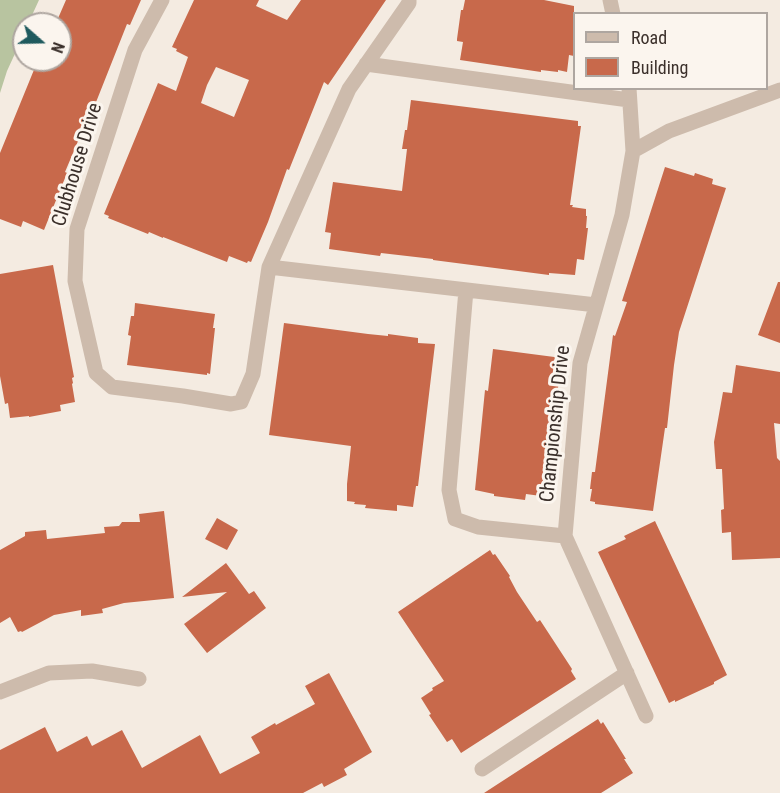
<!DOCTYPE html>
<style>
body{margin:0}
#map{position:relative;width:780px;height:793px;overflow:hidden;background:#f4ebe1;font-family:"Roboto Condensed",sans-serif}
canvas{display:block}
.legend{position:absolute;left:573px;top:12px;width:195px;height:78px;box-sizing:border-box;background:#fbf5ee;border:2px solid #aea6a0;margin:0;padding:8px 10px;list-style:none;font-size:18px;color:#3b302b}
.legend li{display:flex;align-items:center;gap:12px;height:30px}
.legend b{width:30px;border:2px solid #aea6a0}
.north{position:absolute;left:12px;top:12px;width:60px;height:60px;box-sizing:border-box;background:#fbf5ee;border:2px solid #aea6a0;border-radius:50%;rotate:110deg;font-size:16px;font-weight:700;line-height:24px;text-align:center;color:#3b302b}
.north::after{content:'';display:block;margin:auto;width:21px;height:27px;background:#1f5a5e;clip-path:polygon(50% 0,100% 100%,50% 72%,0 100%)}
</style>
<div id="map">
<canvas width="780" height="793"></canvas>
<ul class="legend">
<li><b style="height:8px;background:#cdbbac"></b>Road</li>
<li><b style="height:16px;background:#c8694b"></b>Building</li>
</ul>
<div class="north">N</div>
</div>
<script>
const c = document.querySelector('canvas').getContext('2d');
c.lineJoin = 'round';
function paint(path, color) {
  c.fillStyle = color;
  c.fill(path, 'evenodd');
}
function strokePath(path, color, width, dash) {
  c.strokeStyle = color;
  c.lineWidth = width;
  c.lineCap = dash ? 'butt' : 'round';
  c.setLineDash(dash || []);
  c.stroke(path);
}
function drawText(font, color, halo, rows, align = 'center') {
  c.font = font + ' "Roboto Condensed",sans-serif';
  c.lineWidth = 6;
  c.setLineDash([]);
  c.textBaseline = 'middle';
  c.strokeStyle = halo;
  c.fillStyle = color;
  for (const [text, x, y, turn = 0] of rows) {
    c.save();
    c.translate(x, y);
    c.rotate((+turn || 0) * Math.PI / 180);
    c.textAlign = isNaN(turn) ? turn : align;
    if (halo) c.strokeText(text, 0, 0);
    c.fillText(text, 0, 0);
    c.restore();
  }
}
const green = new Path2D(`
 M 0,0 L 39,0 L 28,24 L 24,24 L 24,34 L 7,71 L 0,93 Z`);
const building = new Path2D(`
 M 66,0 L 141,0 L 130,25 L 127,24 L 83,135 L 81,134 L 65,172 L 67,173 L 44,230 L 23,221 L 21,227 L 0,219 L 0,153 L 38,60 L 60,60 L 60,24 L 56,23 Z
 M 194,0 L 259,0 L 256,6 L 287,20 L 301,0 L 386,0 L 328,85 L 324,82 L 289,170 L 287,169 L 268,222 L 251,262 L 248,261 L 247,263 L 229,256 L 227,262 L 163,237 L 163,238 L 149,232 L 148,234 L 108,218 L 109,216 L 104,214 L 158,83 L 176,91 L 188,57 L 176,51 L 177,49 L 172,47 ZM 216,67 L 249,80 L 234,117 L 201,103 L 207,85 Z
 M 465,0 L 544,0 L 574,6 L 574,56 L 569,55 L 567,72 L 558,70 L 558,72 L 541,70 L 541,72 L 460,60 L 463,42 L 457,41 L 457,39 L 461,10 L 463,10 Z
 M 411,100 L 578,121 L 578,126 L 581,126 L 570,205 L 573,205 L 572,207 L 586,209 L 586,216 L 587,216 L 586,228 L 588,228 L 584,260 L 577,259 L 575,275 L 549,273 L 549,275 L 433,260 L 433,259 L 381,253 L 380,256 L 329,249 L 331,233 L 325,232 L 333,182 L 402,191 L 407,149 L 402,149 L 405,130 L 407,130 Z
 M 665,167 L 694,176 L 695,173 L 713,179 L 712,184 L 726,188 L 679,332 L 674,365 L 667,428 L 665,428 L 653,511 L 595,504 L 595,502 L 590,501 L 592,489 L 590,489 L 592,472 L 595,472 L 613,335 L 615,336 L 627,302 L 622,301 Z
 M 53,265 L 74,377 L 72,378 L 73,383 L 72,384 L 75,402 L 60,405 L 61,411 L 29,417 L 29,416 L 10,418 L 8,403 L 5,404 L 0,376 L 0,274 Z
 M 778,282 L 780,282 L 780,343 L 758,335 Z
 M 135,303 L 215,314 L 213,328 L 215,328 L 210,374 L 207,373 L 207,375 L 127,365 L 131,336 L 128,335 L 131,316 L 134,316 Z
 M 284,323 L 368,334 L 388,336 L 388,334 L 418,338 L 418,343 L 435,344 L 418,486 L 416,486 L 413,507 L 397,505 L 397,511 L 365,508 L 366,505 L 354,504 L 355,502 L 347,501 L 347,484 L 351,446 L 269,435 Z
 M 493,349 L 562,358 L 550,449 L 546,474 L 544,473 L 541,496 L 526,494 L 525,500 L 494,496 L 494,494 L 475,490 L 485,390 L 488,391 Z
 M 736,365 L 780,372 L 780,424 L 774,423 L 777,458 L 780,461 L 780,558 L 732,560 L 731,532 L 722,533 L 721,510 L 724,509 L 722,469 L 716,469 L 714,442 L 723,392 L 732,393 Z
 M 164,511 L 174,598 L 124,603 L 102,609 L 103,613 L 81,616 L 81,610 L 54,615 L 22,632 L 21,631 L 18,632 L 10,617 L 0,623 L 0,550 L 25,536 L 25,532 L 46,530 L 47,539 L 105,533 L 104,527 L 119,526 L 122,522 L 140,522 L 139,514 Z
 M 217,518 L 238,530 L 227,550 L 205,539 Z
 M 655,521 L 727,675 L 714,682 L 714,684 L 675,702 L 675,700 L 669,703 L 598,552 L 626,539 L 624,536 Z
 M 490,550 L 493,555 L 495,554 L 510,576 L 509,577 L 517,592 L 537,622 L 540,620 L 572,669 L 571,671 L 576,679 L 461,753 L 452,739 L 447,742 L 429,715 L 431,714 L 421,698 L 433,690 L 432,688 L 444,681 L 398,612 Z
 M 226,563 L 249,594 L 254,591 L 266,608 L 207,653 L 184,624 L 227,592 L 182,597 Z
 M 329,673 L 372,752 L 344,769 L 347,775 L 324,787 L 322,783 L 303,793 L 0,793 L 0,750 L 45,727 L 57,752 L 87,736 L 92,746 L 122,730 L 142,768 L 200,735 L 220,774 L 260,753 L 251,737 L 275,723 L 276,725 L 315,704 L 305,686 Z
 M 598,719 L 601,724 L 603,722 L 626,759 L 624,759 L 633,773 L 601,793 L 484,793 Z`);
const minor = new Path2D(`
 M 162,0 L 135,50 L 77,229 L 75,281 L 96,373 L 112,387 L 183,396 L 231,404 L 241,402 L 253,374 L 269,267 L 349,89 L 409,3 L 409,0
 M 610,0 L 613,14
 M 366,64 L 629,100
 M 629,88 L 633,151 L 622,215 L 580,363 L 565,536 L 646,716
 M 633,151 L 669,131 L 780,90
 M 269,267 L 596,305
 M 466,290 L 449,490 L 455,519 L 478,527 L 565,536
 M 0,692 L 49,673 L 92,671 L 139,679
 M 482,769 L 627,673`);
const streetNames = [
 ["Clubhouse Drive",78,165,-73],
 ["Championship Drive",556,424,-84]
];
paint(green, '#b8c4a0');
paint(building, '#c8694b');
strokePath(minor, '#cdbbac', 15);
drawText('20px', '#3b302b', '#fbf5ee', streetNames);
</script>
